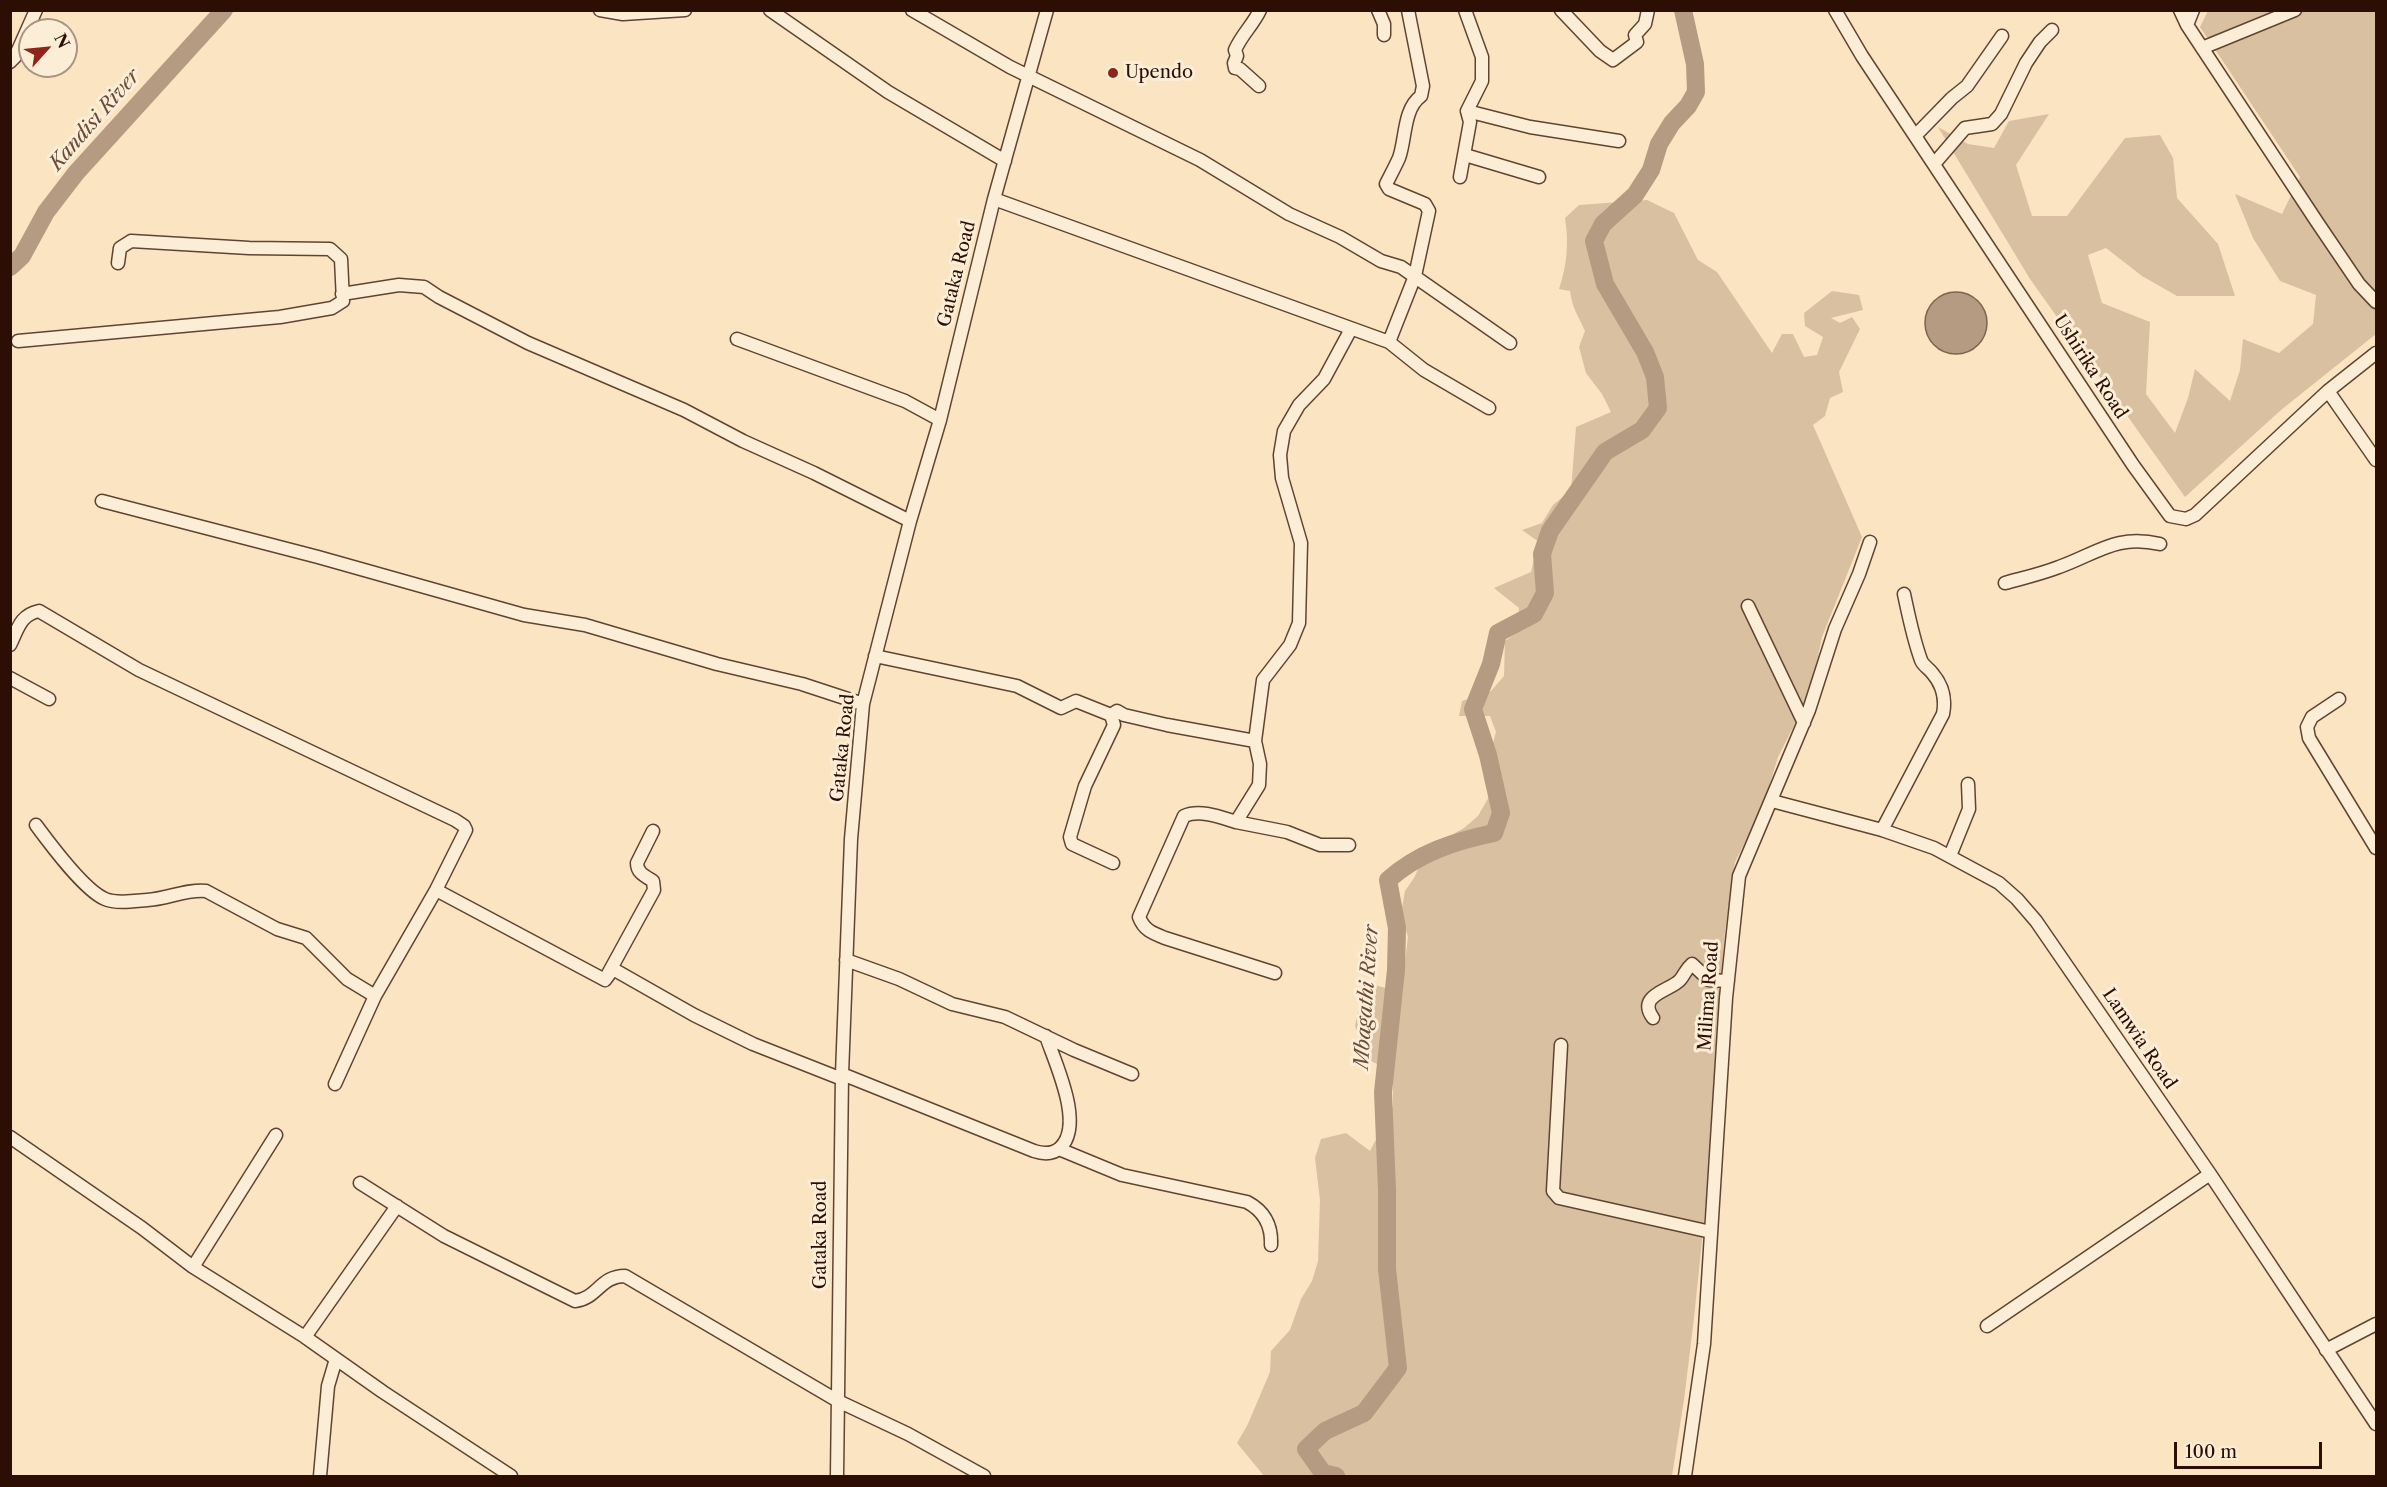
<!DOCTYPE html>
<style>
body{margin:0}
#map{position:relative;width:2387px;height:1487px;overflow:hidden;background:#fbe4c2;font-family:"Libre Caslon Text",serif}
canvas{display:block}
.frame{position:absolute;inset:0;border:12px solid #2d0e02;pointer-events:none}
.north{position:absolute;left:18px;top:18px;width:60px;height:60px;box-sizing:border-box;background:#fcedd7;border:2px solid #a99482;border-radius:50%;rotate:63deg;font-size:16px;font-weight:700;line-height:24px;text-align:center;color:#2d0e02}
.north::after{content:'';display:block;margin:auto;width:21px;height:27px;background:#8f2418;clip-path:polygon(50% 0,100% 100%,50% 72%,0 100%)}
.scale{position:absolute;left:2174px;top:1442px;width:148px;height:27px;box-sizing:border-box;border:3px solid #2d0e02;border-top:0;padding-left:8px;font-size:18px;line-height:21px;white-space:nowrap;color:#2d0e02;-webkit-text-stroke:4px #fcedd7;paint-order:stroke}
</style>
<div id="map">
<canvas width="2387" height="1487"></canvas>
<div class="frame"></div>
<div class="north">N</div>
<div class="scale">100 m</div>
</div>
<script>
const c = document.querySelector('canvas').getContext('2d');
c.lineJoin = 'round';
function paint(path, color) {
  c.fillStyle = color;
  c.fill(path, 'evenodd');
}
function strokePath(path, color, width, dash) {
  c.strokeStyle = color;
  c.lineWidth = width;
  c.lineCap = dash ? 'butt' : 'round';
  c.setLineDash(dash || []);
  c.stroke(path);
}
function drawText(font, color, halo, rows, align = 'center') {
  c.font = font + ' "Libre Caslon Text",serif';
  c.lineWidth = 6;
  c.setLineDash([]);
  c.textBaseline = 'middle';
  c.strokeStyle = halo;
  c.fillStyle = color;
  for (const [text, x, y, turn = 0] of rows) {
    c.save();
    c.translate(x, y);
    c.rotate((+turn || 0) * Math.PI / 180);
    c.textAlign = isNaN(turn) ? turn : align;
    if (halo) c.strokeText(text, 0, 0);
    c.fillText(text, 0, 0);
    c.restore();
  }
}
const green = new Path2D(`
 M 2208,11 L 2376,11 L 2376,334 L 2281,410 L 2185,497 L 2030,279 L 1938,127 L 1968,144 L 1994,148 L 2009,121 L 2049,114 L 2016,165 L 2032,216 L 2067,216 L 2125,138 L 2160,135 L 2173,158 L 2177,198 L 2218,244 L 2235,296 L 2177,296 L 2142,276 L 2106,248 L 2088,255 L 2102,303 L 2150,322 L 2146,394 L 2175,433 L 2188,398 L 2195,369 L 2230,401 L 2240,370 L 2243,339 L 2279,353 L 2313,324 L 2316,295 L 2280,281 L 2253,238 L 2235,194 L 2282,214 L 2300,177 L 2200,27 Z
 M 1647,200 L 1674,213 L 1698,260 L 1717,272 L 1772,353 L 1782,334 L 1793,334 L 1804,357 L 1817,355 L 1823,337 L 1805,326 L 1804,313 L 1832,291 L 1859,295 L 1863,310 L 1831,318 L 1840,323 L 1852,317 L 1860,329 L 1839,372 L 1843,392 L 1830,398 L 1825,416 L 1813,425 L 1862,537 L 1822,637 L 1810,694 L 1778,757 L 1762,809 L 1735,862 L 1725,932 L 1718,1014 L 1708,1183 L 1694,1318 L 1684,1400 L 1672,1476 L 1264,1476 L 1237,1443 L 1247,1426 L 1270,1372 L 1271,1351 L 1290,1330 L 1301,1299 L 1312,1281 L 1318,1261 L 1320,1200 L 1315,1158 L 1321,1139 L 1346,1133 L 1370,1151 L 1393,1106 L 1393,1072 L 1367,1059 L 1355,1026 L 1361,998 L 1371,984 L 1401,992 L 1408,937 L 1401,913 L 1405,891 L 1414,878 L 1428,848 L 1464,828 L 1478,816 L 1490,795 L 1486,768 L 1496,732 L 1490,716 L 1459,716 L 1462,701 L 1491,691 L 1504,676 L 1505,641 L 1518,632 L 1519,608 L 1494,588 L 1531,572 L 1534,559 L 1549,549 L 1522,530 L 1542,523 L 1553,505 L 1571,490 L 1576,427 L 1611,412 L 1602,394 L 1586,373 L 1579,347 L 1585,331 C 1578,314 1573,311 1570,291 L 1559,289 C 1567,265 1569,243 1565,218 L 1579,205 Z`);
const water = new Path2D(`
 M1925 323a31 31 0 1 1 62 0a31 31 0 1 1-62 0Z`);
const river = new Path2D(`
 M 10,267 L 22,256 L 46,212 L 76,173 L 224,10
 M 1336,1476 L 1323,1473 L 1306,1449 L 1325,1431 L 1364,1413 L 1398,1368 L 1387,1269 L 1387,1190 L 1383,1092 L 1396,970 L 1397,928 L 1388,880 C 1418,853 1455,841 1494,833 L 1501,813 L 1488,755 L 1473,709 L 1491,664 L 1498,633 L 1534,614 L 1545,593 L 1542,554 L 1550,531 L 1605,452 L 1642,430 L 1658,408 L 1655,377 L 1645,352 L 1605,284 L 1594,241 L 1603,224 L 1635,195 L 1651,170 L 1659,144 L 1672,123 L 1688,106 L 1696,92 L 1695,64 L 1683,10`);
const minor = new Path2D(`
 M 600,10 L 623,14 L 685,10
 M 770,10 L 888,92 L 1005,161
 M 912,10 L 1010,67 L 1200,160 L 1289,214 L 1340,237 L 1381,261 L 1401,267 L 1510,343
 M 1378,10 L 1384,24 L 1384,35
 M 1465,10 L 1482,57 L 1482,81 L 1467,111 L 1530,127 L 1619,141
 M 1561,10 L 1600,51 L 1613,60 L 1637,42 L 1635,35 L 1645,24 L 1648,10
 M 1835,10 L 1862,56 L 2133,465 L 2170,516 L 2186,519 L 2195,515 L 2328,391 L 2376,353
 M 2180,10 L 2187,25
 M 2193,10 L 2187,25 L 2317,222 L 2359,284 L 2376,302
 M 2202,48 L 2295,10
 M 10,62 L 15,57 L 36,10
 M 1259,86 L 1240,69 L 1235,68 L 1234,63 L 1237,56 L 1235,50 C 1242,34 1253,25 1260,10
 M 1915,136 L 1952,98 L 1967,86 L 2002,36
 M 1465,155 L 1539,177
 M 1934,164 L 1965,128 L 1992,124 L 2001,114 L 2026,63 L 2040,42 L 2052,30
 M 1460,177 L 1470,122 L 1467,111
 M 994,199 L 1389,342 L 1415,276 L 1429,211 L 1425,204 L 1389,189 L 1386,184 C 1390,176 1395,167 1399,158 C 1406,139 1403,109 1421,96 L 1423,86 L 1408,10
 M 342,294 L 399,285 L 424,287 L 439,297 L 528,343 L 684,410 L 743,441 L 814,473 L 910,521
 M 737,339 L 905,401 L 940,420
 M 18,341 L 280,317 L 332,308 L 343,301 L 341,259 L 330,249 L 249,248 L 131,241 L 120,248 L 118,263
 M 1389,342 L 1424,370 L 1489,408
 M 2328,391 L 2376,460
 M 102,501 L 318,557 L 524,615 L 585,625 L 717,664 L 802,684 L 863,704
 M 2005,583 C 2023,578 2041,574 2059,567 C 2098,553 2116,534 2160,544
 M 1748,606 L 1804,723
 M 10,645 C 18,629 20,615 39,611 L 139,670 L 455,820 L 464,826 L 466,830 L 436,890 L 375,996 L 347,979 L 306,938 L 277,929 L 206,891 C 186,889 167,899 147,900 C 135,901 116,904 105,899 C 84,890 50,844 36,825
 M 875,656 L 1017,686 L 1061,708 L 1076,701 L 1111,715 L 1114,725 L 1085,786 L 1070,837 L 1072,844 L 1113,863
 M 10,678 L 49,699
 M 2339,699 L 2312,717 L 2307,727 L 2309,738 L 2376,848
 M 1111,715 L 1117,711 L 1124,715 L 1167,725 L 1255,741
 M 1772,801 L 1882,830 L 1934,848 L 1999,883 L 2017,899 L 2036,921 L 2210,1174 L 2376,1424
 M 1236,822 C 1220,817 1200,809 1184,816 L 1139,917 C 1144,930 1152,933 1165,938 L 1275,973
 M 1882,830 L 1943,714 C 1946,699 1943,686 1933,674 C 1929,668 1923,666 1921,660 C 1913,638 1909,617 1904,594
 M 1349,845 L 1320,845 L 1287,832 L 1236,822 L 1259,785 L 1260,764 L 1255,741 L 1263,680 L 1290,645 L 1299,623 L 1301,543 L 1282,478 L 1280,455 L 1284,431 L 1299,405 L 1324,379 L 1351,329
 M 1950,856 L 1969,809 L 1968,784
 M 436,890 L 605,980 L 613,969 L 694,1015 L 753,1044 L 842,1079
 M 846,960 L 899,979 L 952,1004 L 1005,1017 L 1074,1050 L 1132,1074
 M 608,974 L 654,890 L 653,881 C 645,876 637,873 637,863 L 653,831
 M 1653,1018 C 1636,995 1670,991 1680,980 C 1685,974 1686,969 1692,964 L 1709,980 L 1728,981
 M 1561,1045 L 1553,1191 L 1559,1198 L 1711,1232
 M 842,1074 L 1034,1151 C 1043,1154 1052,1155 1060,1148 C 1085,1125 1055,1063 1046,1036
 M 335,1084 L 375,996
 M 10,1137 L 142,1228 L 193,1267 L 305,1337 L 383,1392 L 511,1476
 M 1059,1149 L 1122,1175 L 1247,1202 C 1264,1211 1272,1226 1271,1245
 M 360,1183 L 444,1236 L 575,1301 C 598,1298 600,1276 625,1276 L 838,1401 L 908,1434 L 984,1476
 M 193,1267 L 276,1135
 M 1987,1326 L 2210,1174
 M 305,1337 L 397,1206
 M 2326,1350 L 2376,1324
 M 320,1476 L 328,1386 L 336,1359
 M 837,1476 L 842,1074 L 851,839 L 863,704 L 910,521 L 940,420 L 994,199 L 1047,10
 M 1685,1476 L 1704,1344 L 1726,998 L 1739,876 L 1809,710 L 1835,629 L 1859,574 L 1870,542`);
const markers = [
 [1113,73,6,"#8f2418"]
];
const poiNames = [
 ["Upendo",1125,73]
];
const streetNames = [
 ["Gataka Road",957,274,-76],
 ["Ushirika Road",2090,367,57],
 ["Gataka Road",843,748,-84],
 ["Milima Road",1709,996,-86],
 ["Lamwia Road",2139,1039,56],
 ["Gataka Road",821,1235,-90]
];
const waterNames = [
 ["Kandisi River",95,120,-49],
 ["Mbagathi River",1367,997,-86]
];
paint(green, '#d8c0a1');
paint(water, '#b59b81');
strokePath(water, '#7f634e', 1.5);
strokePath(river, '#b59b81', 18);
strokePath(minor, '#604432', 15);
strokePath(minor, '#fcedd7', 12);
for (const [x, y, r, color] of markers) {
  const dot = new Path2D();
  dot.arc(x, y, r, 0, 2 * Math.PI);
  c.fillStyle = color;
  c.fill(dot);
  strokePath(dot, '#fcedd7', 2);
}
drawText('18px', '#2d0e02', '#fcedd7', poiNames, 'left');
drawText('18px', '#2d0e02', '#fcedd7', streetNames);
drawText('italic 20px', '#6a4d3b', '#fcedd7', waterNames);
</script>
